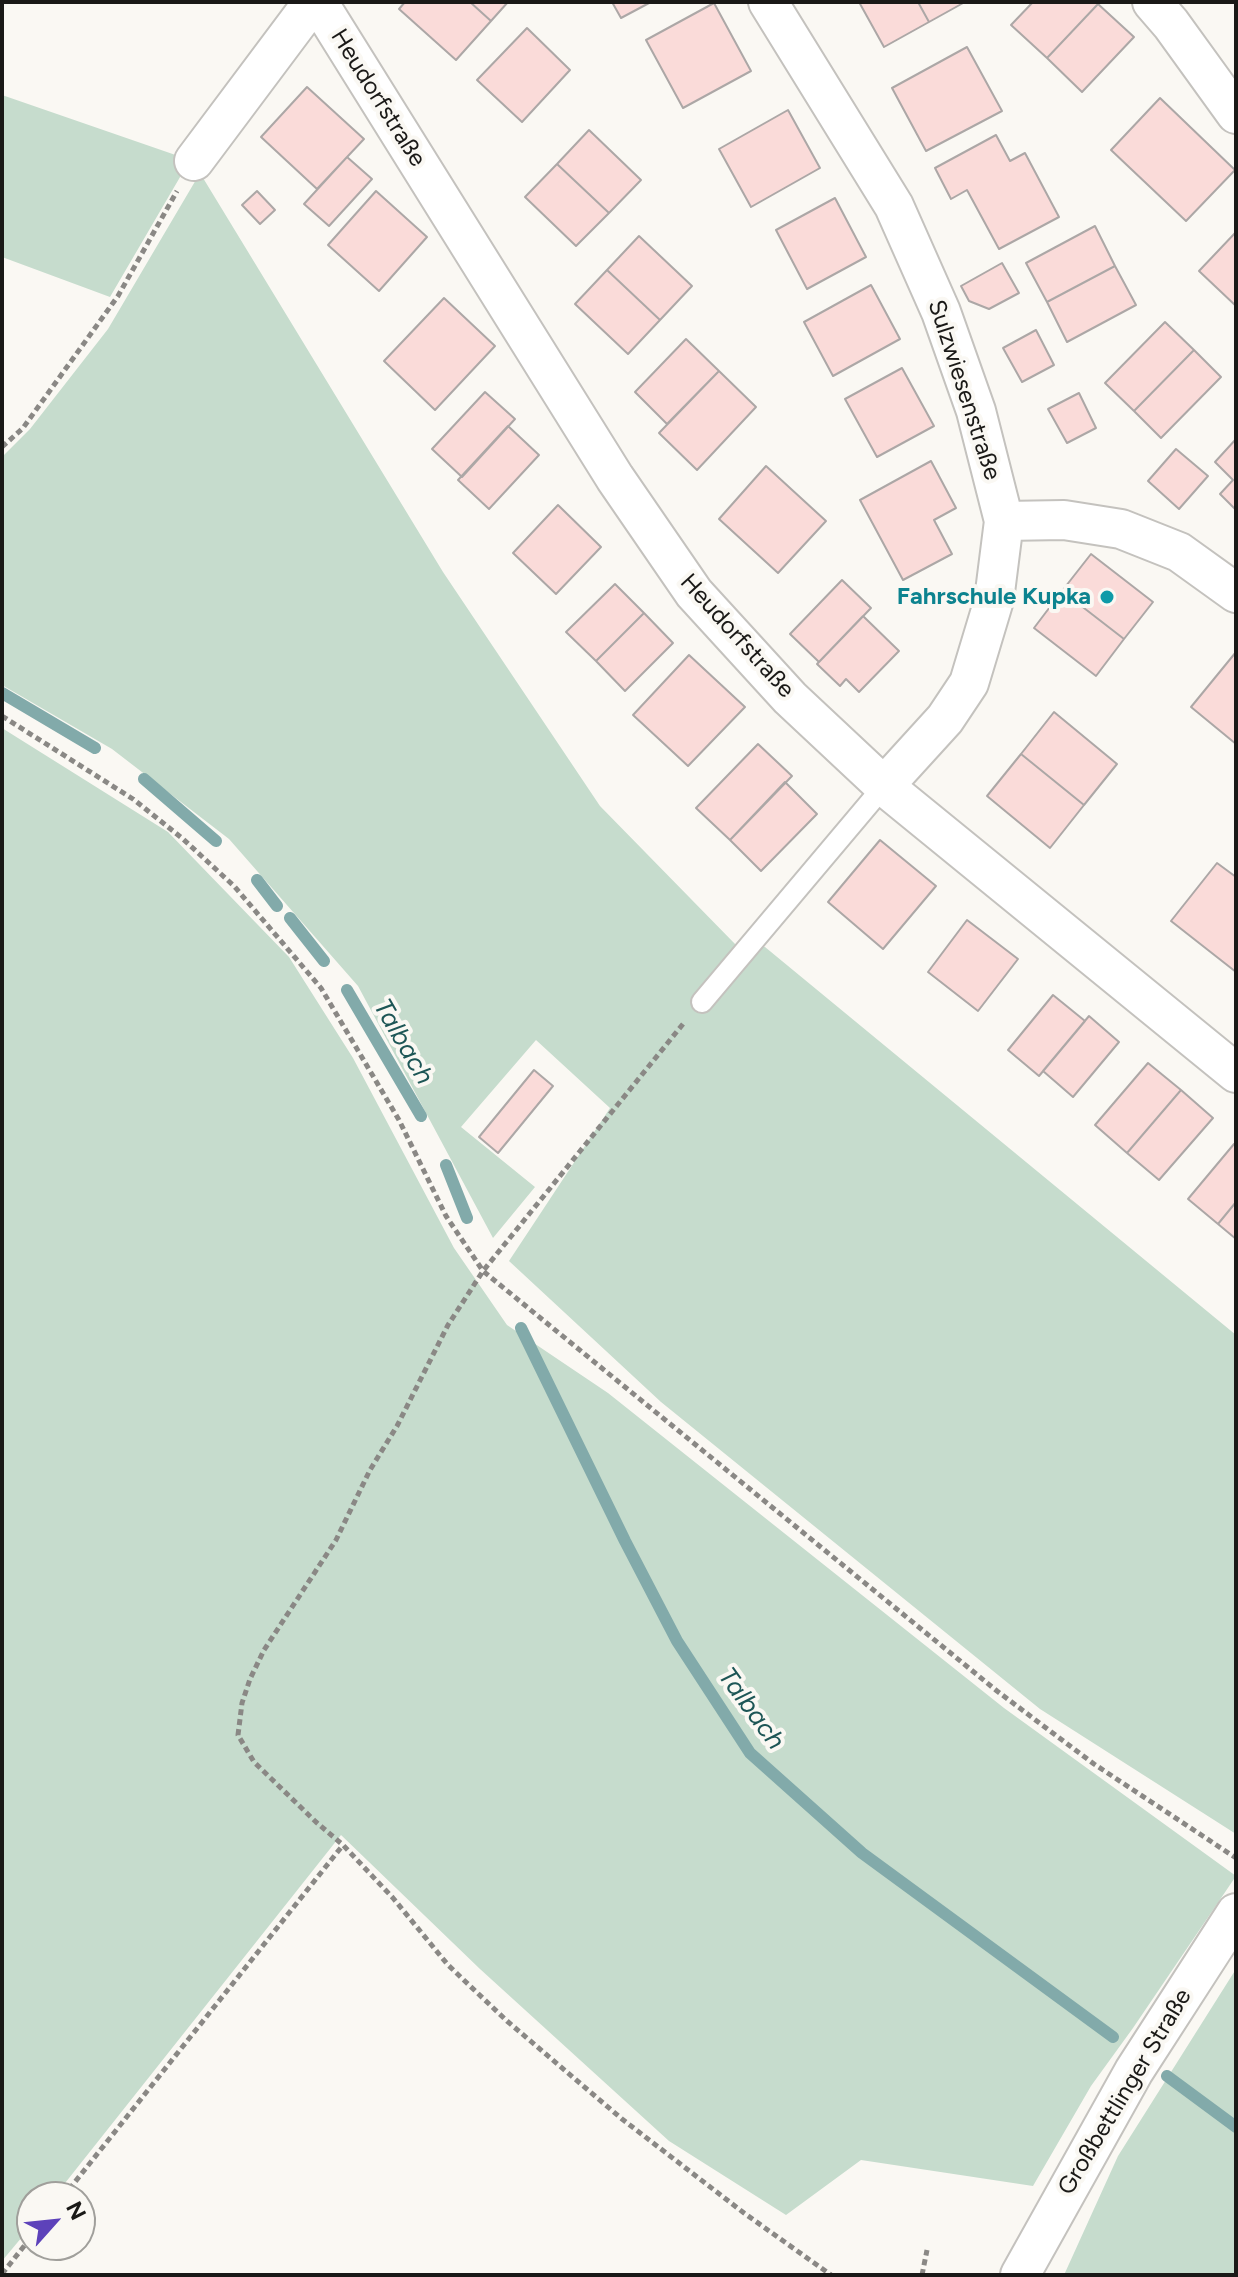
<!DOCTYPE html>
<meta charset="utf-8">
<style>
body{margin:0}
#map{position:relative;width:1238px;height:2277px;overflow:hidden;background:#faf8f3;font-family:Figtree,sans-serif}
canvas{display:block}
.frame{position:absolute;inset:0;border:4px solid #1a1917;pointer-events:none}
.north{position:absolute;left:16px;top:2181px;width:80px;height:80px;box-sizing:border-box;background:#faf8f3;border:2px solid #a09f9b;border-radius:50%;rotate:63deg;font-size:22px;font-weight:700;line-height:32px;text-align:center;color:#1a1917}
.north::after{content:'';display:block;margin:auto;width:28px;height:36px;background:#5d42ba;clip-path:polygon(50% 0,100% 100%,50% 72%,0 100%)}
</style>
<div id="map">
<canvas width="1238" height="2277"></canvas>
<div class="frame"></div>
<div class="north">N</div>
</div>
<script>
const c = document.querySelector('canvas').getContext('2d');
c.lineJoin = 'round';
function paint(path, color) {
  c.fillStyle = color;
  c.fill(path, 'evenodd');
}
function strokePath(path, color, width, dash) {
  c.strokeStyle = color;
  c.lineWidth = width;
  c.lineCap = dash ? 'butt' : 'round';
  c.setLineDash(dash || []);
  c.stroke(path);
}
function drawText(font, color, halo, rows, align = 'center') {
  c.font = font + ' Figtree,sans-serif';
  c.lineWidth = 8;
  c.setLineDash([]);
  c.textBaseline = 'middle';
  c.strokeStyle = halo;
  c.fillStyle = color;
  for (const [text, x, y, turn = 0] of rows) {
    c.save();
    c.translate(x, y);
    c.rotate((+turn || 0) * Math.PI / 180);
    c.textAlign = isNaN(turn) ? turn : align;
    if (halo) c.strokeText(text, 0, 0);
    c.fillText(text, 0, 0);
    c.restore();
  }
}
const green = new Path2D(`
 M 2,95 L 190,160 L 110,297 L 2,257 Z
 M 200,173 L 443,572 L 600,806 L 736,945 L 765,947 L 1236,1335 L 1236,1834 L 1040,1709 L 661,1402 L 509,1261 L 610,1108 L 536,1040 L 461,1127 L 535,1187 L 493,1238 L 358,986 L 229,839 L 112,749 L 2,685 L 2,457 L 30,429 L 108,329 Z
 M 2,728 L 168,832 L 289,957 L 353,1058 L 454,1248 L 507,1325 L 608,1393 L 1004,1708 L 1236,1876 L 1133,2028 L 1091,2086 L 1033,2186 L 861,2160 L 786,2215 L 669,2141 L 480,1969 L 341,1835 L 54,2197 L 32,2197 L 32,2225 L 2,2261 Z
 M 1236,1969 L 1236,2275 L 1064,2275 L 1118,2156 Z`);
const stream = new Path2D(`
 M 2,693 L 95,748
 M 144,779 L 216,841
 M 257,880 L 277,906
 M 290,918 L 324,961
 M 347,990 L 421,1116
 M 446,1165 L 467,1218
 M 521,1328 L 625,1541 L 677,1641 L 750,1753 L 862,1853 L 1113,2037
 M 1167,2076 L 1236,2127`);
const building = new Path2D(`
 M 405,2 L 470,2 L 491,21 L 456,60 L 399,9 Z
 M 470,2 L 508,2 L 491,21 Z
 M 612,2 L 651,2 L 621,18 Z
 M 859,2 L 918,2 L 929,22 L 884,47 Z
 M 918,2 L 965,2 L 929,22 Z
 M 1033,2 L 1096,2 L 1098,4 L 1047,58 L 1011,25 Z
 M 714,3 L 751,71 L 683,108 L 646,40 Z
 M 1098,4 L 1134,37 L 1082,92 L 1047,58 Z
 M 527,28 L 570,70 L 522,122 L 477,80 Z
 M 967,47 L 1002,111 L 926,151 L 892,88 Z
 M 307,87 L 364,139 L 317,189 L 261,137 Z
 M 1160,98 L 1235,170 L 1186,221 L 1111,150 Z
 M 788,110 L 820,168 L 751,207 L 719,149 Z
 M 589,130 L 641,180 L 609,213 L 557,164 Z
 M 996,135 L 1010,161 L 1025,153 L 1059,217 L 999,249 L 967,190 L 951,199 L 935,168 Z
 M 347,157 L 372,179 L 329,226 L 304,204 Z
 M 557,164 L 609,213 L 576,246 L 525,197 Z
 M 257,191 L 275,210 L 260,224 L 242,205 Z
 M 376,191 L 427,237 L 379,291 L 328,245 Z
 M 835,198 L 866,257 L 807,289 L 776,230 Z
 M 1095,226 L 1115,266 L 1047,302 L 1026,263 Z
 M 1236,232 L 1236,306 L 1199,271 Z
 M 639,236 L 692,286 L 660,320 L 607,270 Z
 M 1002,263 L 1019,293 L 989,309 L 969,301 L 961,286 Z
 M 1115,266 L 1136,305 L 1067,342 L 1047,302 Z
 M 607,270 L 660,320 L 628,354 L 575,304 Z
 M 871,285 L 900,339 L 833,376 L 804,322 Z
 M 444,298 L 495,346 L 435,410 L 384,361 Z
 M 1165,322 L 1194,350 L 1134,411 L 1105,383 Z
 M 1036,330 L 1054,365 L 1022,382 L 1003,348 Z
 M 686,339 L 719,371 L 667,424 L 635,392 Z
 M 1194,350 L 1221,377 L 1161,438 L 1134,411 Z
 M 902,368 L 934,426 L 877,457 L 845,399 Z
 M 719,371 L 756,407 L 697,470 L 659,433 Z
 M 485,392 L 515,419 L 462,477 L 432,449 Z
 M 1079,393 L 1096,428 L 1067,443 L 1048,409 Z
 M 508,426 L 539,455 L 489,509 L 458,480 Z
 M 1236,439 L 1236,510 L 1220,494 L 1233,480 L 1215,462 Z
 M 1176,449 L 1208,476 L 1179,509 L 1148,481 Z
 M 931,461 L 956,508 L 934,520 L 952,554 L 903,580 L 860,500 Z
 M 766,466 L 826,521 L 778,573 L 719,519 Z
 M 558,505 L 601,547 L 556,594 L 513,553 Z
 M 1091,554 L 1153,602 L 1124,639 L 1062,591 Z
 M 842,580 L 871,608 L 819,662 L 790,634 Z
 M 615,584 L 644,613 L 596,661 L 566,632 Z
 M 1062,591 L 1124,639 L 1096,676 L 1034,628 Z
 M 644,613 L 673,643 L 625,691 L 596,661 Z
 M 863,616 L 899,651 L 859,692 L 846,679 L 840,686 L 817,664 Z
 M 1236,652 L 1236,744 L 1191,707 Z
 M 689,655 L 745,707 L 688,766 L 633,715 Z
 M 1054,712 L 1117,764 L 1084,805 L 1021,754 Z
 M 758,744 L 792,776 L 730,840 L 696,808 Z
 M 1021,754 L 1084,805 L 1050,848 L 987,796 Z
 M 785,782 L 817,814 L 761,871 L 730,840 Z
 M 880,840 L 936,886 L 883,949 L 828,902 Z
 M 1217,863 L 1236,877 L 1236,972 L 1171,921 Z
 M 967,920 L 1018,959 L 978,1011 L 928,972 Z
 M 1053,995 L 1085,1021 L 1039,1076 L 1008,1050 Z
 M 1089,1016 L 1119,1042 L 1073,1097 L 1043,1071 Z
 M 1148,1063 L 1181,1090 L 1127,1153 L 1095,1125 Z
 M 534,1070 L 553,1086 L 498,1153 L 479,1137 Z
 M 1181,1090 L 1213,1118 L 1159,1180 L 1127,1153 Z
 M 1234,1144 L 1236,1146 L 1236,1202 L 1218,1224 L 1188,1199 Z
 M 1236,1202 L 1236,1239 L 1218,1224 Z`);
const path = new Path2D(`
 M 2,447 L 23,428 L 118,296 L 177,191
 M 2,716 L 133,799 L 183,839 L 234,886 L 321,988 L 399,1120 L 446,1216 L 483,1271 L 997,1691 L 1094,1764 L 1236,1858
 M 683,1024 L 483,1271 L 448,1325 L 397,1426 L 370,1470 L 336,1540 L 264,1650 L 250,1679 L 242,1703 L 238,1735 L 254,1762 L 316,1822 L 343,1845 L 393,1898 L 448,1965 L 507,2021 L 622,2119 L 744,2213 L 831,2275
 M 63,2197 L 343,1845
 M 2,2274 L 32,2236
 M 922,2275 L 927,2250`);
const lane = new Path2D(`
 M 702,1002 L 884,786`);
const street = new Path2D(`
 M 318,2 L 615,478 L 694,593 L 790,698 L 884,786 L 1236,1073
 M 768,2 L 894,206 L 941,312 L 976,411 L 1004,521 L 994,600 L 969,683 L 945,719 L 884,786
 M 1152,2 L 1171,24 L 1236,114
 M 194,161 L 313,2
 M 1004,521 L 1064,520 L 1121,529 L 1179,552 L 1236,593
 M 1020,2275 L 1134,2071 L 1236,1913`);
const markers = [
 [1107,597,8,"#0f9aa8"]
];
const streetNames = [
 ["Heudorfstraße",378,98,58],
 ["Sulzwiesenstraße",964,390,72],
 ["Heudorfstraße",737,636,48],
 ["Großbettlinger Straße",1125,2092,-59]
];
const cultureNames = [
 ["Fahrschule Kupka",1091,597]
];
const waterNames = [
 ["Talbach",403,1042,60],
 ["Talbach",751,1709,54]
];
paint(green, '#c6dccd');
strokePath(stream, '#82aaaa', 12);
paint(building, '#fadbd9');
strokePath(building, '#aca7a6', 2);
strokePath(lane, '#c4c2be', 24);
strokePath(street, '#c4c2be', 42);
strokePath(path, '#8a8885', 5, [6, 4]);
strokePath(lane, '#fff', 20);
strokePath(street, '#fff', 38);
for (const [x, y, r, color] of markers) {
  const dot = new Path2D();
  dot.arc(x, y, r, 0, 2 * Math.PI);
  c.fillStyle = color;
  c.fill(dot);
  strokePath(dot, '#faf8f3', 3);
}
drawText('24px', '#1a1917', '#faf8f3', streetNames);
drawText('bold 24px', '#0d838f', '#faf8f3', cultureNames, 'right');
drawText('italic 26px', '#1d5656', '#faf8f3', waterNames);
</script>
